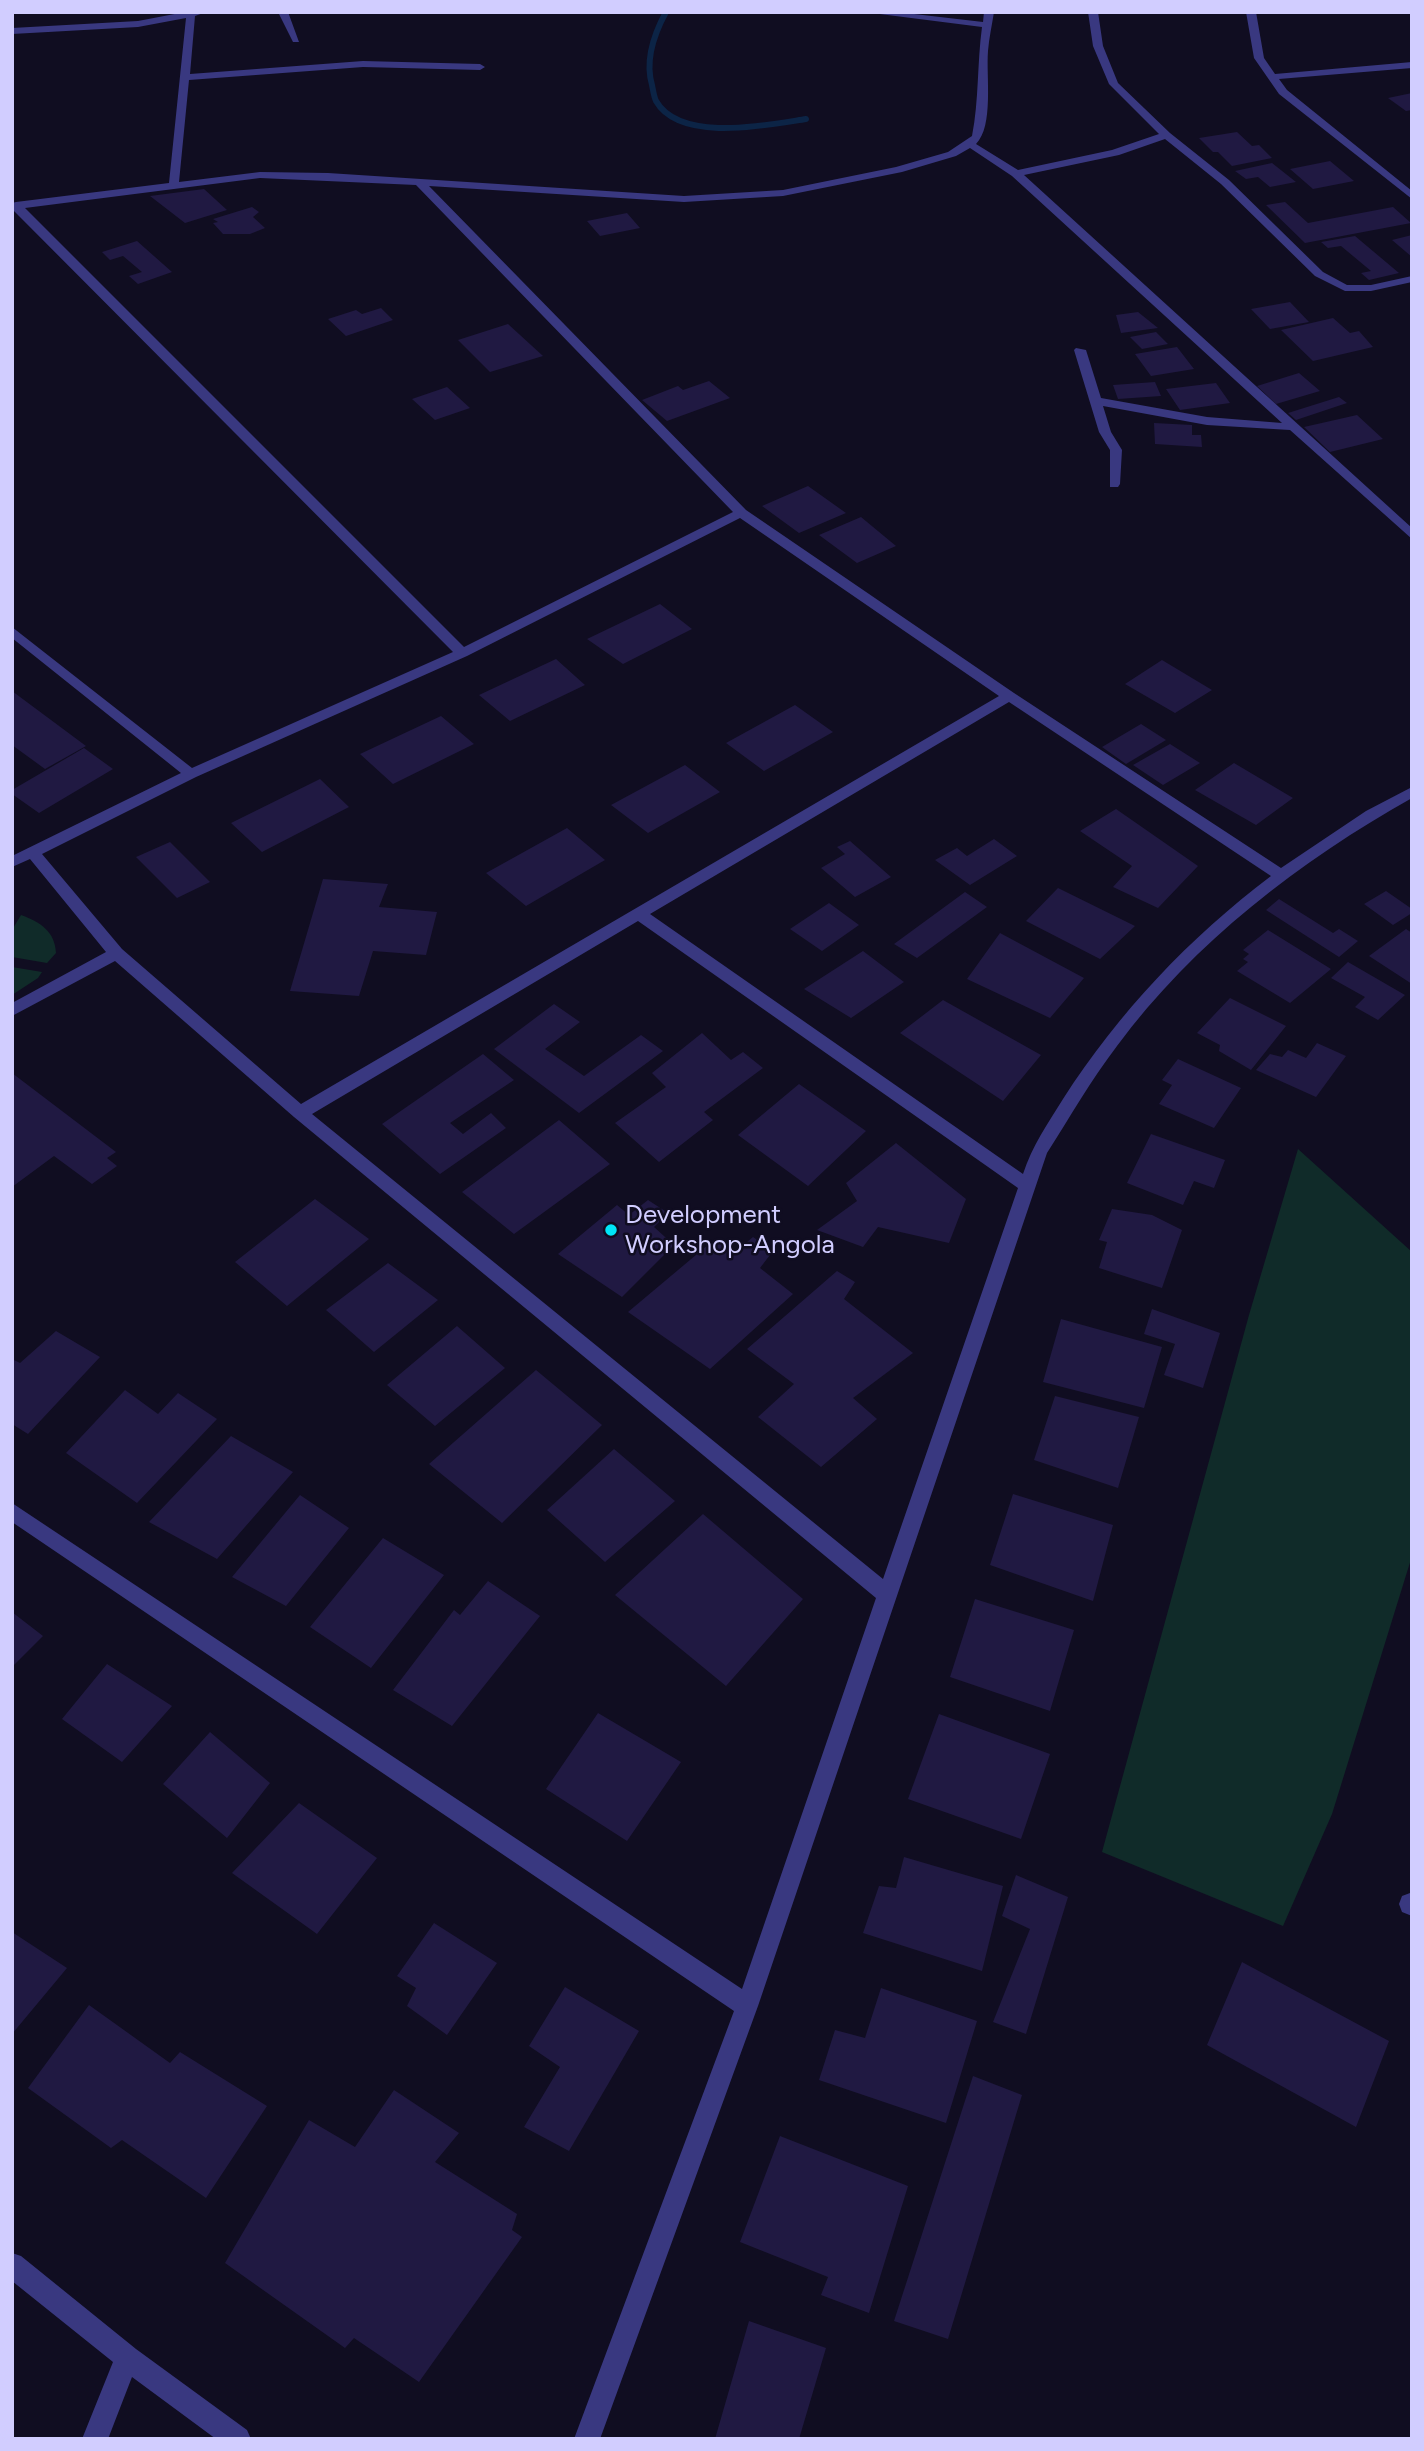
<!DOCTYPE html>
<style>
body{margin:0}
#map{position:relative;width:1424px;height:2451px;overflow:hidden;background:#100d21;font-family:Figtree,sans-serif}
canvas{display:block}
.frame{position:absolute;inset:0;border:14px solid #d1cdff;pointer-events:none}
</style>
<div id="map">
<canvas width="1424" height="2451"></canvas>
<div class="frame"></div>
</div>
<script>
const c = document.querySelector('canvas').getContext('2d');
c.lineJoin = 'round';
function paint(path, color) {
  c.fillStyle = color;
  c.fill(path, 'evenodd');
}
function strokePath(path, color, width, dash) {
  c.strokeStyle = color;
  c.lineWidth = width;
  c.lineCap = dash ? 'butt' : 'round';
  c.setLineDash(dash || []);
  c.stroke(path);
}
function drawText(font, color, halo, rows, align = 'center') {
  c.font = font + ' Figtree,sans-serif';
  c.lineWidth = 5;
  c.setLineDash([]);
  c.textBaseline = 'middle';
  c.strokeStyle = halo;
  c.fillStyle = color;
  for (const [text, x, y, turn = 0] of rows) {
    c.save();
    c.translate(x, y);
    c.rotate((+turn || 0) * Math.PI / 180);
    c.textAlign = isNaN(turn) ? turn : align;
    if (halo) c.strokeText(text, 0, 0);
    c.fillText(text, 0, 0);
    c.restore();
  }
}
const green = new Path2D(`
 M 21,915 C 40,922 55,931 56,953 L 47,963 L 12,957 L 12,930 Z
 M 12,967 L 42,972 L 38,978 L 12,995 Z
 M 1298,1149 L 1412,1252 L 1412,1556 L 1332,1814 L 1283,1926 L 1102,1852 L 1249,1315 Z`);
const stream = new Path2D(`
 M 666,12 C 654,34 645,61 652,85 C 653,90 654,97 656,101 C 680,143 767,125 806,119`);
const building = new Path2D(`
 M 1412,93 L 1412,110 L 1406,111 L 1388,98 Z
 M 1237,132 L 1252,146 L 1259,145 L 1272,158 L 1232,166 L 1218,152 L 1213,152 L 1199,138 Z
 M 1330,161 L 1354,181 L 1313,189 L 1290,169 Z
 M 1272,163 L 1296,182 L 1270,187 L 1258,177 L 1246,179 L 1235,171 Z
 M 204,189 L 227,210 L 185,223 L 150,196 Z
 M 1285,202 L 1308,223 L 1393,207 L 1411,223 L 1305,243 L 1266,205 Z
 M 252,207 L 259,212 L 253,217 L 265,228 L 250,234 L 223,234 L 213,223 L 218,222 L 213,219 Z
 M 627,213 L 640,228 L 600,236 L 587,221 Z
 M 1412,235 L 1412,257 L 1392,240 Z
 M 1355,236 L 1399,273 L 1369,280 L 1361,273 L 1371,271 L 1341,246 L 1328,248 L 1321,242 Z
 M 137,241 L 172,272 L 138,284 L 129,276 L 142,272 L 123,256 L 110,260 L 102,252 Z
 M 1290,302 L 1309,322 L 1270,329 L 1251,309 Z
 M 381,308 L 393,320 L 346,336 L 328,319 L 356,310 L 362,314 Z
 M 1138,312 L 1158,328 L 1121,333 L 1116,315 Z
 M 1333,318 L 1350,333 L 1359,331 L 1373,347 L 1313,361 L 1281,330 Z
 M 508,324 L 543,356 L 490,372 L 458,340 Z
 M 1156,332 L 1168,344 L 1142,349 L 1130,337 Z
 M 1177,347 L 1194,369 L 1151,376 L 1135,354 Z
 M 1299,373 L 1320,391 L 1276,404 L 1257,386 Z
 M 709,381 L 730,398 L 667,421 L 642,400 L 678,386 L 683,390 Z
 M 1155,382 L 1161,396 L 1118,399 L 1113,385 Z
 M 1216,383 L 1230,403 L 1180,410 L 1166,389 Z
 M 447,387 L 470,408 L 435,420 L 412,399 Z
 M 1339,397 L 1347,403 L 1296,420 L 1288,413 Z
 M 1357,415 L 1383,439 L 1330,452 L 1304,427 Z
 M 1154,423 L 1192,425 L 1192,435 L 1201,435 L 1202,447 L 1155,444 Z
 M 808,486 L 846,513 L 799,533 L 762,506 Z
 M 861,517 L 896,546 L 857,563 L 819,535 Z
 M 660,604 L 692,629 L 623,664 L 587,639 Z
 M 556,659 L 585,685 L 510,721 L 479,695 Z
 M 1162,660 L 1212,690 L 1175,713 L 1125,684 Z
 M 12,691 L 86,746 L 45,769 L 12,745 Z
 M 795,705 L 833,732 L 764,771 L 726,743 Z
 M 441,716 L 474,744 L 393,784 L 360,754 Z
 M 1141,724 L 1166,740 L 1126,764 L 1102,747 Z
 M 1170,744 L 1200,763 L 1163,785 L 1133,765 Z
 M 84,748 L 113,769 L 39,813 L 12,794 L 12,790 Z
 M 1234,763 L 1293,798 L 1256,825 L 1195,790 Z
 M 685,765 L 720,792 L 648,833 L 611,805 Z
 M 320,779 L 349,807 L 262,852 L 231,823 Z
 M 1116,809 L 1198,866 L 1158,908 L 1113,887 L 1132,866 L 1080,831 Z
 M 567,828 L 605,860 L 526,906 L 486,873 Z
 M 994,839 L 1017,856 L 970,885 L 935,860 L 957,848 L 967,856 Z
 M 850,841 L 891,877 L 855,897 L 821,868 L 845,854 L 837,847 Z
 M 170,842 L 210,882 L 177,898 L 136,857 Z
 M 323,879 L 388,884 L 379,907 L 437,912 L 426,955 L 373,951 L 359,996 L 290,991 Z
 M 1058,888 L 1135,926 L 1100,959 L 1026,921 Z
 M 1386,891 L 1412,909 L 1412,913 L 1393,925 L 1364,904 Z
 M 965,892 L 987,907 L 917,958 L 894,944 Z
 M 1279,899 L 1333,933 L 1339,929 L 1358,941 L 1339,957 L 1266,910 Z
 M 829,903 L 859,925 L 822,951 L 790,929 Z
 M 1406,929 L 1412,933 L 1412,984 L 1369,956 Z
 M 1268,930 L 1331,969 L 1290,1003 L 1237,971 L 1248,962 L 1243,959 L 1249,954 L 1243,950 Z
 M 1000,933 L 1084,978 L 1050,1018 L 967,979 Z
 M 863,951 L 904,982 L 851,1018 L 804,989 Z
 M 1348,962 L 1405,995 L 1378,1020 L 1355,1007 L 1365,997 L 1331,978 Z
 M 1230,998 L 1286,1026 L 1251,1070 L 1219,1051 L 1220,1045 L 1197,1033 Z
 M 943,1000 L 1041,1055 L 1003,1101 L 900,1033 Z
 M 554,1004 L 580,1022 L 545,1049 L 584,1076 L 641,1035 L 663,1051 L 579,1113 L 494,1049 Z
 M 702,1033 L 731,1060 L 743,1052 L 763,1068 L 704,1112 L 713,1120 L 659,1162 L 615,1123 L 666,1087 L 652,1073 Z
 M 1317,1043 L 1346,1056 L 1316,1097 L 1256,1070 L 1270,1054 L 1282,1057 L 1288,1050 L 1306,1058 Z
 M 483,1054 L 514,1080 L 450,1123 L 463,1134 L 491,1113 L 506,1128 L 440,1174 L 382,1124 Z
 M 1178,1059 L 1241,1088 L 1214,1128 L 1159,1104 L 1172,1085 L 1162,1080 Z
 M 12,1073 L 116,1152 L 107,1158 L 117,1166 L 92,1184 L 54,1156 L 12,1187 Z
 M 799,1084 L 866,1131 L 808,1186 L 738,1135 Z
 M 559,1120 L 610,1164 L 514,1234 L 462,1192 Z
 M 1151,1134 L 1225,1160 L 1214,1188 L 1194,1181 L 1183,1205 L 1127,1183 Z
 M 896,1143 L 966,1199 L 949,1243 L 878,1227 L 863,1247 L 817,1230 L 857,1201 L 846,1183 Z
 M 315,1199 L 369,1239 L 287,1306 L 235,1262 Z
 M 648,1200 L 668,1213 L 654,1227 L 674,1245 L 622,1297 L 558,1254 L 617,1205 L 629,1215 Z
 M 1112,1209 L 1152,1215 L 1182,1230 L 1162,1288 L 1099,1268 L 1107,1242 L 1099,1240 Z
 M 753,1237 L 773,1251 L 760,1268 L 793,1294 L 710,1369 L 628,1312 L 715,1239 L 735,1252 Z
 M 388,1263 L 438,1300 L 374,1352 L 326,1310 Z
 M 837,1271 L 855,1282 L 844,1299 L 913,1353 L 853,1398 L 877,1419 L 821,1467 L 758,1417 L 794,1384 L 747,1349 Z
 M 1152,1309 L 1220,1333 L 1203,1388 L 1164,1375 L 1175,1344 L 1144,1334 Z
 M 1061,1319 L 1162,1347 L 1144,1408 L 1043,1382 Z
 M 457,1326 L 505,1368 L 435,1426 L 387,1385 Z
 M 56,1331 L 100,1357 L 28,1434 L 12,1424 L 12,1359 L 20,1363 Z
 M 536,1370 L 602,1425 L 502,1523 L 429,1464 Z
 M 125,1390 L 158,1414 L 178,1393 L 217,1419 L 137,1503 L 66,1453 Z
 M 1055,1396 L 1139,1417 L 1118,1488 L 1034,1460 Z
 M 231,1436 L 293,1472 L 217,1559 L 149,1522 Z
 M 614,1449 L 675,1501 L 605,1562 L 547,1510 Z
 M 1013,1494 L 1113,1525 L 1093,1601 L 990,1565 Z
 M 300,1495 L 349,1528 L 286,1606 L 232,1577 Z
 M 703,1514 L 803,1599 L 726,1686 L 615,1595 Z
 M 383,1538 L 444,1575 L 371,1668 L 310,1627 Z
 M 488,1581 L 540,1616 L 452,1726 L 393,1690 L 454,1610 L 460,1615 Z
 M 975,1599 L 1074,1630 L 1050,1711 L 950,1677 Z
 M 12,1612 L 43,1636 L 12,1667 Z
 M 107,1664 L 172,1706 L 122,1762 L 62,1719 Z
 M 598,1713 L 681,1762 L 627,1841 L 546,1789 Z
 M 939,1714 L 1050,1754 L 1021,1839 L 908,1799 Z
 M 210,1732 L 270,1783 L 227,1838 L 163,1784 Z
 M 299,1803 L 377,1858 L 317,1934 L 232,1873 Z
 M 904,1857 L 1003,1886 L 982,1971 L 863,1933 L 879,1886 L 896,1888 Z
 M 1016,1875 L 1068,1897 L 1026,2034 L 993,2022 L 1030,1929 L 1002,1916 Z
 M 434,1923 L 497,1963 L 447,2035 L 407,2006 L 416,1988 L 397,1976 Z
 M 12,1932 L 67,1968 L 12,2034 Z
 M 1242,1962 L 1389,2041 L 1356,2127 L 1207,2045 Z
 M 565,1987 L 639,2031 L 569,2151 L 524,2127 L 560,2067 L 529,2046 Z
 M 881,1988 L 977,2021 L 946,2123 L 819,2080 L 835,2030 L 865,2038 Z
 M 89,2005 L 170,2063 L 180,2052 L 267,2106 L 206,2198 L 122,2140 L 111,2148 L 28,2088 Z
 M 973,2076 L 1022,2095 L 948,2339 L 894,2321 Z
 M 394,2090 L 459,2133 L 435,2162 L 517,2214 L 512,2230 L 522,2237 L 419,2382 L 354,2338 L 345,2348 L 225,2263 L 309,2120 L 355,2147 Z
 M 780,2136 L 908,2186 L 869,2313 L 821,2295 L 828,2277 L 740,2242 Z
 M 749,2321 L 826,2348 L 799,2439 L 715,2439 Z`);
const minor = new Path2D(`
 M 185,12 L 206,12 L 195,16 L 190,74 L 363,61 L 480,64 L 485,67 L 480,70 L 363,67 L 189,80 L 179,182 L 260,172 L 328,173 L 684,196 L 783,190 L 896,167 L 948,152 L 972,136 C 979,100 977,64 982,27 L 864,12 L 897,12 L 983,22 L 984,12 L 994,12 C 992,25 989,38 988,51 C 986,76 994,126 976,144 L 1018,170 L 1112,150 L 1159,134 L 1109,84 L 1093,46 L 1088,12 L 1098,12 L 1103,46 L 1118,83 L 1170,133 L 1229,180 L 1323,272 L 1347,285 L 1371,285 L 1412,276 L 1412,282 L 1371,291 L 1345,291 L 1315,276 L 1221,184 L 1165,139 L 1119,155 L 1024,175 L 1412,528 L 1412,539 L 1290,430 L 1207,425 L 1103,406 L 1111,432 L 1122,450 L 1120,484 L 1118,487 L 1110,487 L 1110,450 L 1099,432 L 1074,350 L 1076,348 L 1086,350 L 1101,398 L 1207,417 L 1282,423 L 1012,176 L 970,148 L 956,156 L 902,172 L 783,196 L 684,202 L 429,186 L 746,510 L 1014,693 L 1281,868 L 1366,811 L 1412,787 L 1412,798 C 1300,861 1194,942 1117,1046 C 1091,1080 1070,1117 1047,1153 L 758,2006 L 600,2439 L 574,2439 L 734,2011 L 12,1522 L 12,1503 L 742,1989 L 876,1598 L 294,1117 L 115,961 L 12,1016 L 12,1003 L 106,952 L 30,859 L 12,867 L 12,856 L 181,773 L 12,638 L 12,627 L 192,768 L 453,652 L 12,209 L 12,203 L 16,202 L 169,183 L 186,18 L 138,27 L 12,34 L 12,28 L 138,21 ZM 260,178 L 416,185 L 733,512 L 464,647 L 25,208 ZM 740,518 L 999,696 L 301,1104 L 122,949 L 42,854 L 196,777 L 467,656 ZM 1009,702 L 1271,876 C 1189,938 1119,1012 1063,1099 C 1048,1123 1032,1146 1023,1174 L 650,914 ZM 638,921 L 1018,1188 L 883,1579 L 312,1114 Z
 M 278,12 L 288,12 L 299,42 L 293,42 Z
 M 1246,12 L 1256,12 L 1264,58 L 1275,74 L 1412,62 L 1412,68 L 1279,79 L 1287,90 L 1412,191 L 1412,199 L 1279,94 L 1254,58 Z
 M 1410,1893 L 1412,1894 L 1412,1916 L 1402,1912 L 1399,1904 L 1402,1896 Z
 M 12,2253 L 21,2256 L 136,2349 L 247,2430 L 251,2439 L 216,2439 L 132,2377 L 108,2439 L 82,2439 L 113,2362 L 12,2281 Z`);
const markers = [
 [611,1230,7,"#00e6f8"]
];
const poiNames = [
 ["Development",625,1215],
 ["Workshop-Angola",625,1245]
];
paint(green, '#102b29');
strokePath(stream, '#0c2446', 6);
paint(building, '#201942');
paint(minor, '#393880');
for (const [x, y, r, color] of markers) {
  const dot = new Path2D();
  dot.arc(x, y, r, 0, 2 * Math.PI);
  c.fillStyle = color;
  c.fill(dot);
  strokePath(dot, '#100d21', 2.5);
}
drawText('26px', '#d1cdff', '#100d21', poiNames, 'left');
</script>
